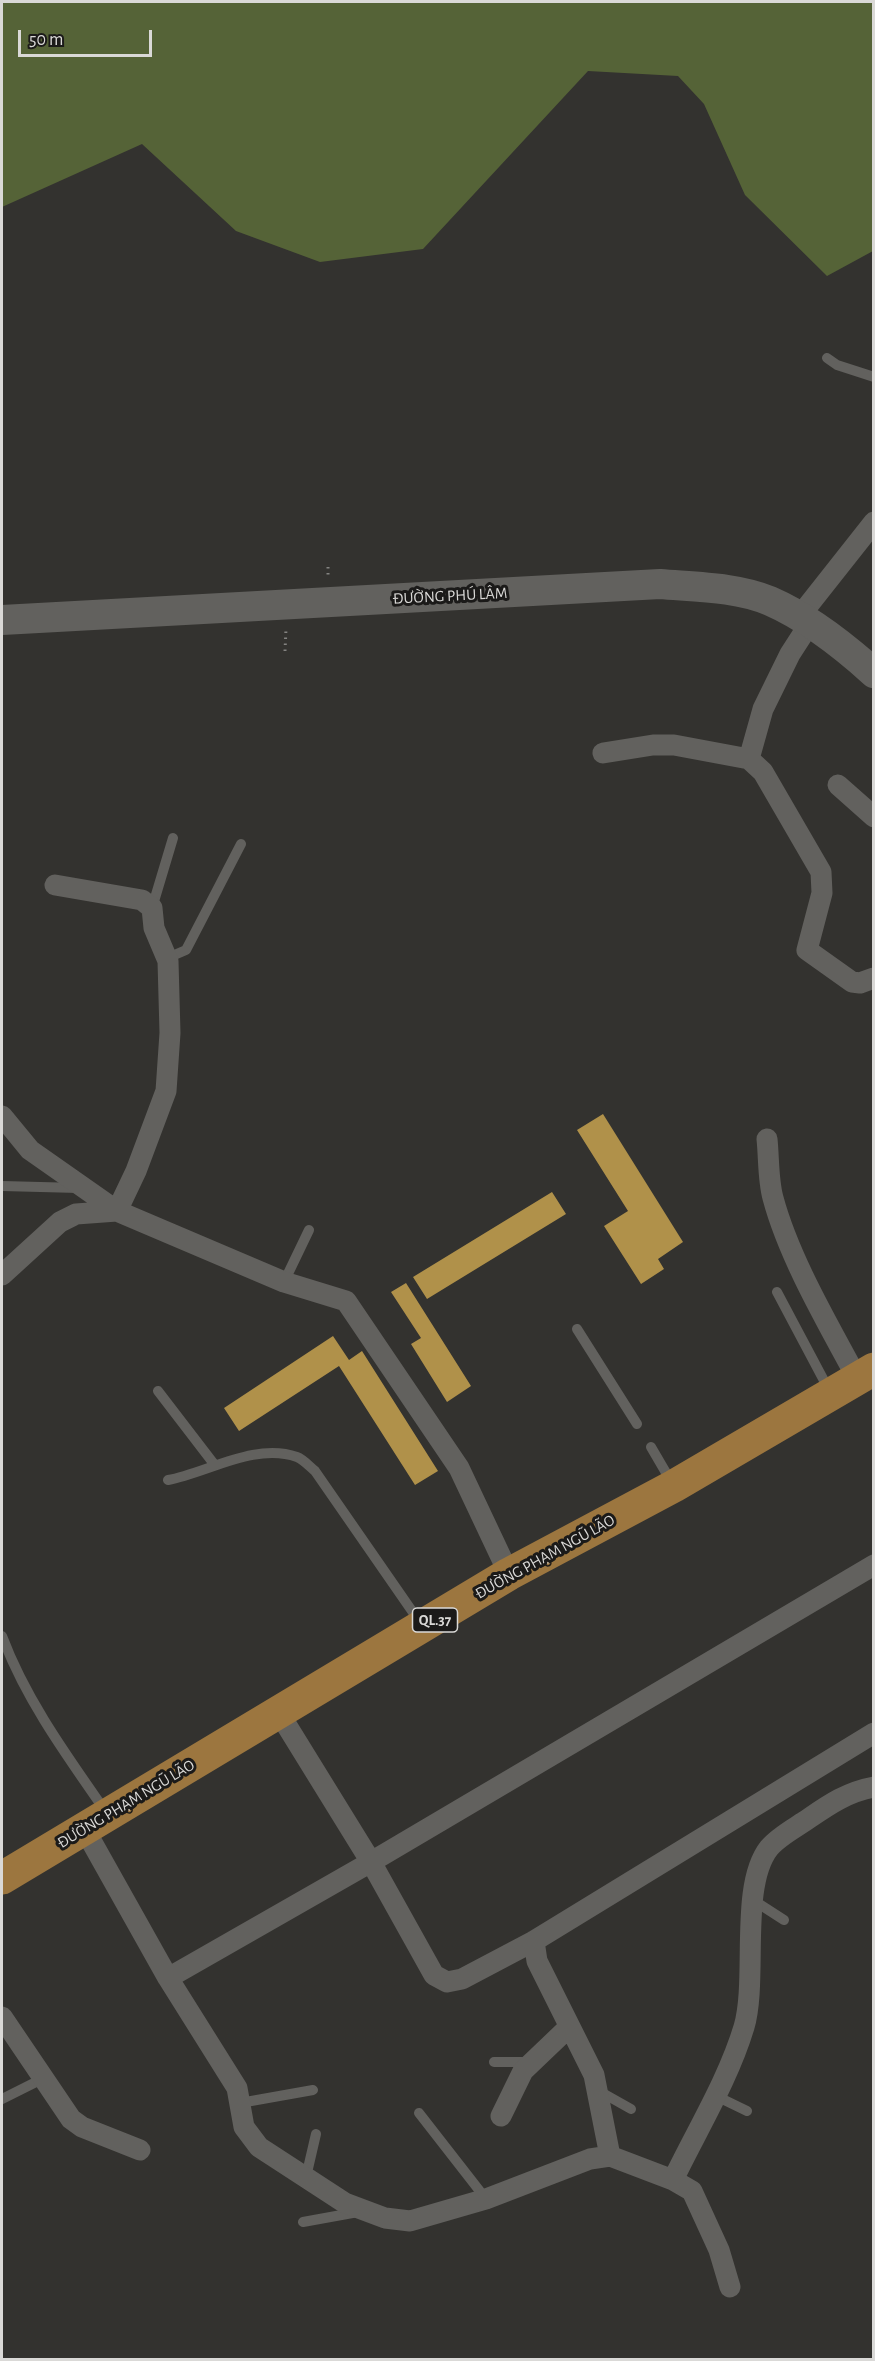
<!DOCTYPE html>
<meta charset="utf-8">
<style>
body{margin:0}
#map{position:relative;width:875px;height:2361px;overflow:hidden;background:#33322f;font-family:"Alegreya Sans",sans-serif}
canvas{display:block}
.frame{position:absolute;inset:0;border:3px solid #dad9d7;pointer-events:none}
.scale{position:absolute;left:18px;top:30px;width:134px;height:27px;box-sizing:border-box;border:3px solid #dad9d7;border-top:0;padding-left:8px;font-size:18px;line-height:21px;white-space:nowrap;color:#dad9d7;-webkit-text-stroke:4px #1b1a19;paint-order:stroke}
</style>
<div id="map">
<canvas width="875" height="2361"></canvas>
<div class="frame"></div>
<div class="scale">50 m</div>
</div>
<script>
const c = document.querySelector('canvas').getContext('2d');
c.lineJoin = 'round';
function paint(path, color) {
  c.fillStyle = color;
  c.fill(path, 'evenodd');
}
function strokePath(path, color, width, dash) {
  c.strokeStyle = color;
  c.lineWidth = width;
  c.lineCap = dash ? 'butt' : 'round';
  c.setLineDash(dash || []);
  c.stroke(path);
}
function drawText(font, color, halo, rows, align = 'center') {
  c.font = font + ' "Alegreya Sans",sans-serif';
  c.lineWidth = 6;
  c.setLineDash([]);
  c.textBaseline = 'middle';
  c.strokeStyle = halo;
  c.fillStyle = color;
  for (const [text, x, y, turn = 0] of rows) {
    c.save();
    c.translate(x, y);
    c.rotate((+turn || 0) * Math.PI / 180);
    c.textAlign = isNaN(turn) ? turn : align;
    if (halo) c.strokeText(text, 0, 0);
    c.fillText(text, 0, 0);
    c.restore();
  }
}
const green = new Path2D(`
 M 2,2 L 873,2 L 873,251 L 827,276 L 745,195 L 704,104 L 678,76 L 588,71 L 423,249 L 320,262 L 236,231 L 142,144 L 2,207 Z`);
const building = new Path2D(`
 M 603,1114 L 683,1242 L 658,1259 L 664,1269 L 641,1284 L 604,1226 L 628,1211 L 577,1130 Z
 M 552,1192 L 566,1214 L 427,1299 L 413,1277 Z
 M 406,1283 L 471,1386 L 447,1402 L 411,1344 L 421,1338 L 391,1292 Z
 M 333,1336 L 349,1360 L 362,1351 L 438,1471 L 415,1485 L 339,1366 L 239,1431 L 224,1408 Z`);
const path = new Path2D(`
 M 328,567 L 328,578
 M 285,651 L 286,629`);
const service = new Path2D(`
 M 827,358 L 837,365 L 874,377
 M 152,908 L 173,838
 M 166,954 L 172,956 L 186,950 L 241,844
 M 2,1186 L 79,1188
 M 284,1282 L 309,1230
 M 777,1292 L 829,1390
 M 577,1329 L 637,1424
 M 158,1391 L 214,1464
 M 651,1447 L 672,1483
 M 168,1480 C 207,1473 255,1442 297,1457 C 303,1459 310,1467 315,1471 L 421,1624
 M 2,1636 C 26,1700 67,1756 106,1812
 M 753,1900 L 784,1920
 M 494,2062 L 530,2062
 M 599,2091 L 631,2109
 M 714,2095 L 747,2111
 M 2,2099 L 44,2078
 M 240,2103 L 313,2090
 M 419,2113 L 486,2199
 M 306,2177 L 316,2134
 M 303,2222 L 358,2212`);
const minor = new Path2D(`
 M 799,617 L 874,522
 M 603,753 L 653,745 L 674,745 L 749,759 L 763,772 L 821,872 L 822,893 L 807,950 L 852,982 L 860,983 L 874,978
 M 749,759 L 763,709 L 790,654 L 810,623
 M 838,785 L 874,817
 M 2,1116 L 30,1150 L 117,1211 L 284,1282 L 346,1301 L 459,1468 L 509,1574
 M 767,1139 C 769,1158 768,1180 773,1198 C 789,1258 828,1324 857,1378
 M 2,1275 L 60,1222 L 76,1214 L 117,1211 L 136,1171 L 166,1091 L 170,1033 L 168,961 L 154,928 L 152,908 L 142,900 L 55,885
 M 279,1713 L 371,1862 L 434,1975 L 447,1982 L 462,1979 L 534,1941 L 874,1733
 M 85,1830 L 168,1978 L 237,2088 L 244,2127 L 259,2147 L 345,2203 L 385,2218 L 410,2221 L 486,2199 L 590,2159 L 610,2156 L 673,2180 L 692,2191 L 719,2250 L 730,2287
 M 534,1941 L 537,1961 L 594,2075 L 610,2156
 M 168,1978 L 371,1862 L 874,1565
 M 2,2017 L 71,2119 L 82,2127 L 140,2150
 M 501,2116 L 523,2071 L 568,2028
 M 673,2180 C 697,2130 728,2080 744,2027 C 758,1980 739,1886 769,1848 C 778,1837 793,1829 805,1821 C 827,1806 846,1792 874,1787`);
const secondary = new Path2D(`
 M 2,620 L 660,584 C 696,587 737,587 770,601 C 809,618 843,645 874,673`);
const trunk = new Path2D(`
 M 2,1878 L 509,1574 L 674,1486 L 874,1369`);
const shields = [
 [435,1620,45]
];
const shieldNames = [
 ["QL.37",435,1620]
];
const streetNames = [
 ["ĐƯỜNG PHÚ LÂM",450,596,-3],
 ["ĐƯỜNG PHẠM NGŨ LÃO",545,1557,-29],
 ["ĐƯỜNG PHẠM NGŨ LÃO",126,1804,-31]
];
paint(green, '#556337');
paint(building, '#b0914a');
strokePath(path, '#848381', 3, [1.5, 4.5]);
strokePath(service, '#62615e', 10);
strokePath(minor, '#62615e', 21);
strokePath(secondary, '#62615e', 30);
strokePath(trunk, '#9c763f', 33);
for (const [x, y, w] of shields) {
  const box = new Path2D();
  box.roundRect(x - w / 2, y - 12, w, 24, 4.5);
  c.fillStyle = '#1b1a19';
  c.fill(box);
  strokePath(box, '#dad9d7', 1.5);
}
drawText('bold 15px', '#dad9d7', null, shieldNames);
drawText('16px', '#dad9d7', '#1b1a19', streetNames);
</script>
